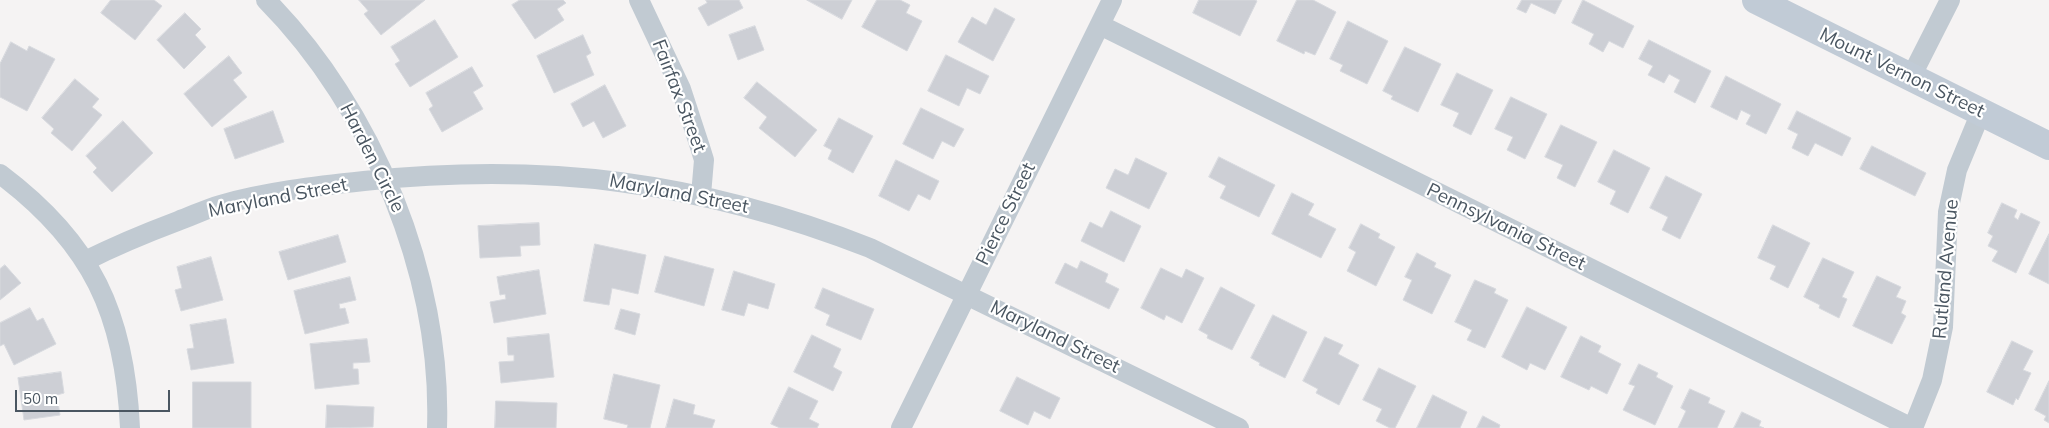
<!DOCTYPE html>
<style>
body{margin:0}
#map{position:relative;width:2049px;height:428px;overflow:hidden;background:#f5f3f3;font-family:Mulish,sans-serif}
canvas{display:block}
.scale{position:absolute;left:15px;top:390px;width:155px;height:22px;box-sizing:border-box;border:2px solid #4a5661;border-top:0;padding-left:6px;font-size:15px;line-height:18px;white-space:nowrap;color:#4a5661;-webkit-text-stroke:4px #fff;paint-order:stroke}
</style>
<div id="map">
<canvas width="2049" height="428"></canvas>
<div class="scale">50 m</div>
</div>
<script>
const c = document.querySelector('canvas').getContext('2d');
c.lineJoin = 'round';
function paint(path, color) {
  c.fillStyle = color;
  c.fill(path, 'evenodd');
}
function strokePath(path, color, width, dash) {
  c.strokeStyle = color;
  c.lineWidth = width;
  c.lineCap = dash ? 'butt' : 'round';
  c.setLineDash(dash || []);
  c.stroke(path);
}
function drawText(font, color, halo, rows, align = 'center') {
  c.font = font + ' Mulish,sans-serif';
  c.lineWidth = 4.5;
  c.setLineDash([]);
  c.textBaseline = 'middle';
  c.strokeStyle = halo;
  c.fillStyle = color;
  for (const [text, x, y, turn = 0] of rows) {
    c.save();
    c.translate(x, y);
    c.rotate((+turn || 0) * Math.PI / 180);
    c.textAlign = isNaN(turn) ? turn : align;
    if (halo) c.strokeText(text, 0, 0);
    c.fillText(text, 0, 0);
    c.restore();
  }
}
const building = new Path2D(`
 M 111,0 L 154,0 L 162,6 L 135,40 L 101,13 Z
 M 359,0 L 425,0 L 381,35 L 364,14 L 368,11 Z
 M 520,0 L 563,0 L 566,3 L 557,9 L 564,20 L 535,39 L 512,5 Z
 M 706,0 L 739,0 L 743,8 L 708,26 L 698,8 L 707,3 Z
 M 807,0 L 852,0 L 842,19 Z
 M 877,0 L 900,0 L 910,5 L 906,13 L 922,21 L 907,51 L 862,27 Z
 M 1199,0 L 1255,0 L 1257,1 L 1240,36 L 1193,13 Z
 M 1297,0 L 1313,0 L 1336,12 L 1315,55 L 1305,51 L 1304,54 L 1277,41 Z
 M 1522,0 L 1562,0 L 1555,14 L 1531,3 L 1526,13 L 1517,9 Z
 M 1583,0 L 1634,26 L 1623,48 L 1609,41 L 1603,52 L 1589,44 L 1594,34 L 1572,23 Z
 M 995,8 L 1015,19 L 993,61 L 958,42 L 972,17 L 986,25 Z
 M 185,13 L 201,29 L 195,35 L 206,47 L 184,69 L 157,40 Z
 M 435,20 L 458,57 L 410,87 L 395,64 L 400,61 L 391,47 Z
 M 1348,21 L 1388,41 L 1367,84 L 1340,71 L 1343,65 L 1330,59 Z
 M 755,26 L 764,50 L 738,60 L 729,35 Z
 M 583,35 L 591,53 L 586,56 L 594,75 L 554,93 L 537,56 Z
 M 1649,40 L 1711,71 L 1695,103 L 1674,92 L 1680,80 L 1669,74 L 1664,83 L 1648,75 L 1653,66 L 1639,59 Z
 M 11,42 L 27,51 L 29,46 L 55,59 L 27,111 L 0,97 L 0,64 Z
 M 1405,47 L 1441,64 L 1418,112 L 1391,99 L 1393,96 L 1383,91 Z
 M 946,55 L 989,76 L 980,94 L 967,88 L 959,106 L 928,91 Z
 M 229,56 L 242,73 L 233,80 L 247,97 L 212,127 L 184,94 Z
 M 472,67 L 483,86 L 473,92 L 483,109 L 442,132 L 429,109 L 433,106 L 426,93 Z
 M 1457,73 L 1493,90 L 1471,135 L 1453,126 L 1459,113 L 1441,105 Z
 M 1726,76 L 1781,104 L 1766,134 L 1746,124 L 1751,115 L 1741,110 L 1737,120 L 1711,107 Z
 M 75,79 L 99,99 L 92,107 L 102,115 L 72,151 L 51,133 L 54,129 L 42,118 Z
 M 757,82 L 817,130 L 795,157 L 759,128 L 767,117 L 744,98 Z
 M 605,85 L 626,126 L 603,138 L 594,121 L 583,127 L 571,104 Z
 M 1511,97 L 1547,114 L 1525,159 L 1507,150 L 1513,137 L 1495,129 Z
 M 921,108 L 964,129 L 954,147 L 942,141 L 933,159 L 903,144 Z
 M 273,111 L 284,142 L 235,159 L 224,129 Z
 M 1797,111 L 1851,138 L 1842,156 L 1815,143 L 1808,156 L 1792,148 L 1798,134 L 1788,129 Z
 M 839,118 L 873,136 L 853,173 L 828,159 L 832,150 L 824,146 Z
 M 123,121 L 153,153 L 112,192 L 93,172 L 97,168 L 86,156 Z
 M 1561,125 L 1597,142 L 1575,187 L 1557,178 L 1563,165 L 1545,157 Z
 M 1872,146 L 1926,173 L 1915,196 L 1860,169 Z
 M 1614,150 L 1650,168 L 1628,213 L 1610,204 L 1616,191 L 1598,182 Z
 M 1219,157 L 1275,185 L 1259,217 L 1220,198 L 1226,186 L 1209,177 Z
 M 1136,158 L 1167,173 L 1149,209 L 1106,188 L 1115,169 L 1128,175 Z
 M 896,160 L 939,181 L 930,200 L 918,194 L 909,211 L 879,196 Z
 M 1666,176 L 1702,194 L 1680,239 L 1662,230 L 1668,217 L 1650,208 Z
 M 1292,193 L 1314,204 L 1308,215 L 1336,229 L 1321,258 L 1272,234 Z
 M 2002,203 L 2017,210 L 2014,217 L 2018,220 L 2021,213 L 2040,222 L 2016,273 L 1992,261 L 1998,251 L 1988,246 L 1993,236 L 1988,233 Z
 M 1111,211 L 1141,226 L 1124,262 L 1081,241 L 1090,222 L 1102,228 Z
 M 539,223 L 540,245 L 520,246 L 521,256 L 480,258 L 478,226 Z
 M 1361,224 L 1380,234 L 1378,238 L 1395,247 L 1376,286 L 1347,271 L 1356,252 L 1349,248 Z
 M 1773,225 L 1810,243 L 1788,288 L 1770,279 L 1776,266 L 1758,258 Z
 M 2049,234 L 2049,284 L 2029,274 Z
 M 338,235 L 346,262 L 288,280 L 279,252 Z
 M 595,244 L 646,255 L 638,294 L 612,288 L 609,305 L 584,301 Z
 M 1417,253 L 1436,263 L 1434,267 L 1451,275 L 1432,314 L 1403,300 L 1412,280 L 1405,277 Z
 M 665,256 L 714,269 L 704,306 L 655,292 Z
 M 211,257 L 223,300 L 181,311 L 175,290 L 182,288 L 177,267 Z
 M 1823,258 L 1854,272 L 1842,297 L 1847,299 L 1839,318 L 1819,308 L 1820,305 L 1804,297 Z
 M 1081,261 L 1108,274 L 1105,282 L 1119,289 L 1109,309 L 1055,283 L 1065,263 L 1077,269 Z
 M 5,265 L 21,283 L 0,300 L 0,269 Z
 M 1161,268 L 1182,278 L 1186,269 L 1204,278 L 1182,323 L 1166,315 L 1164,320 L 1141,308 Z
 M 539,270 L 546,314 L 494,323 L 490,302 L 506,299 L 505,294 L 500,295 L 497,277 Z
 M 734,271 L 775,284 L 768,309 L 748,303 L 744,316 L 722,310 Z
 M 1877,276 L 1901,287 L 1896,297 L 1906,301 L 1901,313 L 1906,316 L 1892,344 L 1853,326 Z
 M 350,277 L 356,300 L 339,304 L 340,309 L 345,308 L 349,323 L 305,334 L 294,291 Z
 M 1475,280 L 1496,289 L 1494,293 L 1508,300 L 1485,348 L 1467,340 L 1472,330 L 1455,322 Z
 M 1221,287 L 1255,305 L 1232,350 L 1207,338 L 1208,335 L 1199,330 Z
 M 823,288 L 874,309 L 861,340 L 826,325 L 830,315 L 815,308 Z
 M 1527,307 L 1567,327 L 1545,370 L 1530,363 L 1527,370 L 1502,357 Z
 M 30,308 L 37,321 L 43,318 L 56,344 L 14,365 L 4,344 L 0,346 L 0,323 Z
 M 621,309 L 640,314 L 635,335 L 615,329 Z
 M 1273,315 L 1307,332 L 1285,378 L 1259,365 L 1260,363 L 1251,358 Z
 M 226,319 L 234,363 L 191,370 L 187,349 L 194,348 L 190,325 Z
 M 549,334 L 554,377 L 501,383 L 499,362 L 514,361 L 514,355 L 508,355 L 507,338 Z
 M 812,335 L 841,349 L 833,367 L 842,372 L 833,391 L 794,372 Z
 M 1581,336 L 1601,346 L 1598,352 L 1621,364 L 1607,394 L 1591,386 L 1589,390 L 1561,377 Z
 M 1325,337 L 1343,345 L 1338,354 L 1359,365 L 1339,405 L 1316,393 L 1318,389 L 1303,381 Z
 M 367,339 L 370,362 L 353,363 L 353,369 L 358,369 L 359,384 L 315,389 L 310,344 Z
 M 2012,341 L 2033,351 L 2023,370 L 2031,373 L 2018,400 L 2016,398 L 2013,405 L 1987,392 Z
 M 1639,364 L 1658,373 L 1656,377 L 1673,386 L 1655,425 L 1623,410 L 1635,386 L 1629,384 Z
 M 1379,368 L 1416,386 L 1395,428 L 1390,428 L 1376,421 L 1382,409 L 1363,400 Z
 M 61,372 L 64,393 L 57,395 L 60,415 L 24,420 L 18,378 Z
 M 614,374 L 660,385 L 650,428 L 627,428 L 628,425 L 604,419 Z
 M 1017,377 L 1060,398 L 1050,419 L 1034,411 L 1028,425 L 1000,411 Z
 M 2049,381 L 2049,423 L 2044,420 L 2046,416 L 2035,410 Z
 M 193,382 L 251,382 L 251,428 L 193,428 Z
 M 789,387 L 818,401 L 809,419 L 819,424 L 817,428 L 780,428 L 771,424 Z
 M 1690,389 L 1710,398 L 1708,403 L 1725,411 L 1717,428 L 1678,428 L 1686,411 L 1681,408 Z
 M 1433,395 L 1467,412 L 1460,428 L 1417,428 Z
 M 674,399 L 695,405 L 693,414 L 715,420 L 712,428 L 666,428 Z
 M 496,401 L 557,403 L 556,428 L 495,428 Z
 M 327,405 L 374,407 L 373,427 L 326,428 Z
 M 1742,412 L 1761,421 L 1759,426 L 1764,428 L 1734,428 Z
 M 1483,416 L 1500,425 L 1499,428 L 1477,428 Z`);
const street = new Path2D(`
 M 266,0 C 373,108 442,276 437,428
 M 639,0 L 681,89 L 700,147 L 704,160 L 701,195
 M 1100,25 L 1912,428
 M 1911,77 L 1950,0
 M 0,174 C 92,243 125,314 130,428
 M 85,261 C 115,246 146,233 178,221 C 192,216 206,209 220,205 C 266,192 316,186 364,181 C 546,162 699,181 870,248 L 1239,428
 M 901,428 L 1112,0
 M 1913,428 L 1932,380 L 1943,327 L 1948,212 L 1957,170 L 1981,112`);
const secondary = new Path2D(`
 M 1756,0 L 2049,146`);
const streetNames = [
 ["Mount Vernon Street",1902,73,26],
 ["Fairfax Street",679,96,69],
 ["Harden Circle",372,158,63],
 ["Maryland Street",679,194,11],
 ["Maryland Street",278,198,-11],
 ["Pierce Street",1006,214,-64],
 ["Pennsylvania Street",1506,227,26],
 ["Rutland Avenue",1946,269,-85],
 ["Maryland Street",1055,337,26]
];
paint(building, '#cdcfd5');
strokePath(building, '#d7d9de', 1);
strokePath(street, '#c1cad2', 20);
strokePath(secondary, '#c1cbd6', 28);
drawText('19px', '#4a5661', '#fff', streetNames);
</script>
